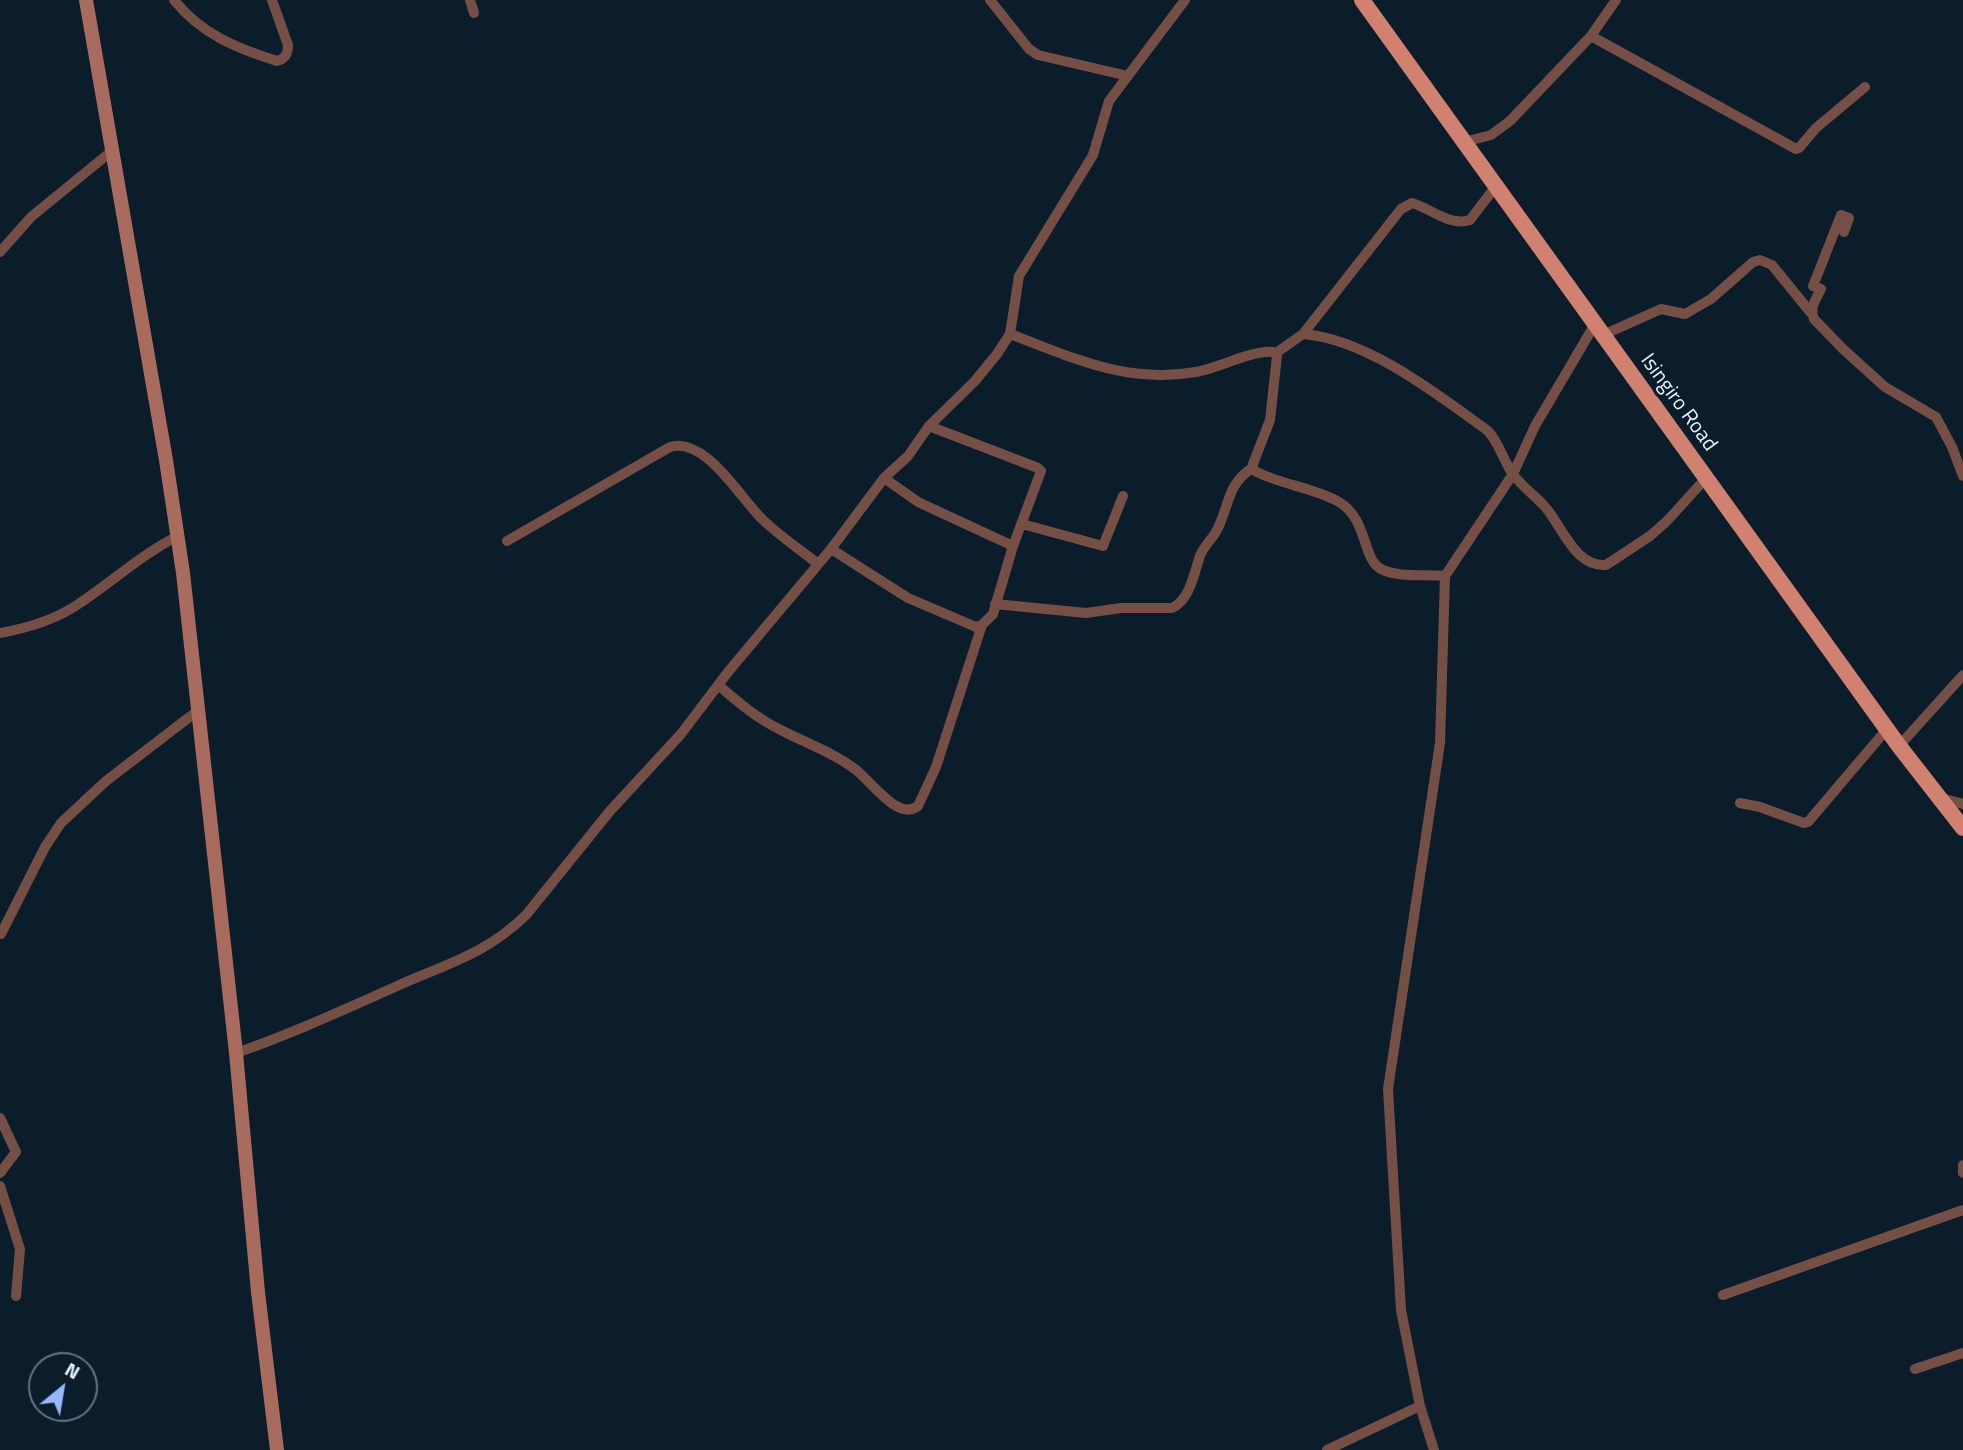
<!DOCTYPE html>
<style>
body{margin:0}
#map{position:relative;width:1963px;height:1450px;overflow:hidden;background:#0b1d2b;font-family:"Titillium Web",sans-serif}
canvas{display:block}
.north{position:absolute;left:28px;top:1352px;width:70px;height:70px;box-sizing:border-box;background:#0b1d2b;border:2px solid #63737f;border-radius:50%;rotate:30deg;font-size:19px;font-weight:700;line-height:28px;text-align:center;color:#e8f4fe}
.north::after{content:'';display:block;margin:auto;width:24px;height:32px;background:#94b7fd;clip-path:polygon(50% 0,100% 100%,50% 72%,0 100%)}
</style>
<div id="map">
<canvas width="1963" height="1450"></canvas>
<div class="north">N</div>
</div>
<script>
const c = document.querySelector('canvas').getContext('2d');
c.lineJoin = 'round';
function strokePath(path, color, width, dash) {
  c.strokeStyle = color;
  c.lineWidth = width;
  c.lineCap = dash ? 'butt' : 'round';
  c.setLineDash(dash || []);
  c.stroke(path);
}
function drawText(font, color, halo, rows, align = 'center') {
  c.font = font + ' "Titillium Web",sans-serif';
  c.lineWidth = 7;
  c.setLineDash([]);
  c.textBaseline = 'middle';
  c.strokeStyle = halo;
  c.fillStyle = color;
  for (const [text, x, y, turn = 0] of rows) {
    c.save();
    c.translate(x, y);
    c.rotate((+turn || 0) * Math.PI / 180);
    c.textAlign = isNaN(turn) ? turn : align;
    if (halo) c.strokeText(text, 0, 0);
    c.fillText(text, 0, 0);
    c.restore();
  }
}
const street = new Path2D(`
 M 174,0 C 201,34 236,48 277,61 C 285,59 288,54 288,45 L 272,0
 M 470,0 L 474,13
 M 990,0 L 1029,49 L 1038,55 L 1128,76
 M 1591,36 L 1796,149 L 1799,148 L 1816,128 L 1865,87
 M 1464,142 L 1491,135 L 1510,121 L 1591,36 L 1616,0
 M 1844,232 L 1849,218 L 1841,215 L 1813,286 L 1821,289 C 1816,299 1809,308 1814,319 L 1843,349 L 1885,387 L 1936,417 L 1952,447 L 1963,476
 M 0,252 L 31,217 L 113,150
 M 1010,334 C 1074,358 1126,384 1196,372 C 1219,368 1252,350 1273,352 L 1277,356 L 1270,420 L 1253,464 L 1253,470 C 1280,485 1313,487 1339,502 C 1368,519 1362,559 1381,569 C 1398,578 1426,574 1445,576
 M 1303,334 C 1367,339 1437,394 1488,431 C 1499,443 1503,459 1512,473 C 1521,486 1536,496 1546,508 C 1563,528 1575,567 1606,565 L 1650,536 L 1667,521 L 1706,478
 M 1603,335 L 1661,309 L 1685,314 L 1711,299 L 1753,262 L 1760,260 L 1772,265 L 1811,313
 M 1276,353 L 1303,334 L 1401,209 L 1412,203 C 1430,208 1450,227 1470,220 L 1496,186
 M 884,478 L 918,502 L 1013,546
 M 1022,524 L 1103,546 L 1123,496
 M 507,541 L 670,447 C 705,436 740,498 763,520 C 780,536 799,549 818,564
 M 831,549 L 908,598 L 976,627 L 982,625
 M 995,604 L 1086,613 L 1121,608 L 1172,608 C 1190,600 1194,573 1200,556 C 1204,545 1213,539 1218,528 C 1230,503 1227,485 1252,468
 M 0,633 C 28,628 56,620 80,603 C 113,581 142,554 178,536
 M 718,685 C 737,701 756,718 779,729 C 805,743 831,751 855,769 C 870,780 898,822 918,806 L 936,767 L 982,625 L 993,614 L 1013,546 L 1041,471 L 1038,468 L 929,426
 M 1899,746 L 1963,675
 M 1941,798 L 1963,804
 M 1740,803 L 1760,807 L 1804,823 L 1808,822 L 1887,729
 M 1,934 L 45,847 L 61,823 L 106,781 L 200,709
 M 236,1053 C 291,1034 343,1010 395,987 C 446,964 485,955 526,915 L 610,811 L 681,734 L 728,672 L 831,549 L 884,478 L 908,456 L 929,426 L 975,381 L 997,354 L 1010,334 L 1019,276 L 1093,155 L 1109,101 L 1185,0
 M 0,1118 L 16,1152 L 0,1173
 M 1963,1165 L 1963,1173
 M 0,1186 L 20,1249 L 16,1296
 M 1723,1295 L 1963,1210
 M 1915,1369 L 1963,1353
 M 1327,1450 L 1420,1406
 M 1434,1450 L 1420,1406 L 1401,1310 L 1388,1089 L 1440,743 L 1445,576 L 1513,474 L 1535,426 L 1595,324`);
const secondary = new Path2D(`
 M 86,0 L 166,460 L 183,573 L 236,1053 L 258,1292 L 277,1450`);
const primary = new Path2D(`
 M 1362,0 L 1899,746 L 1963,828`);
const streetNames = [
 ["Isingiro Road",1678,403,54]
];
strokePath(street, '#754f46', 10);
strokePath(secondary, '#a86b5d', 14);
strokePath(primary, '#d0816f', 16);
drawText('21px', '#e8f4fe', '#0b1d2b', streetNames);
</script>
